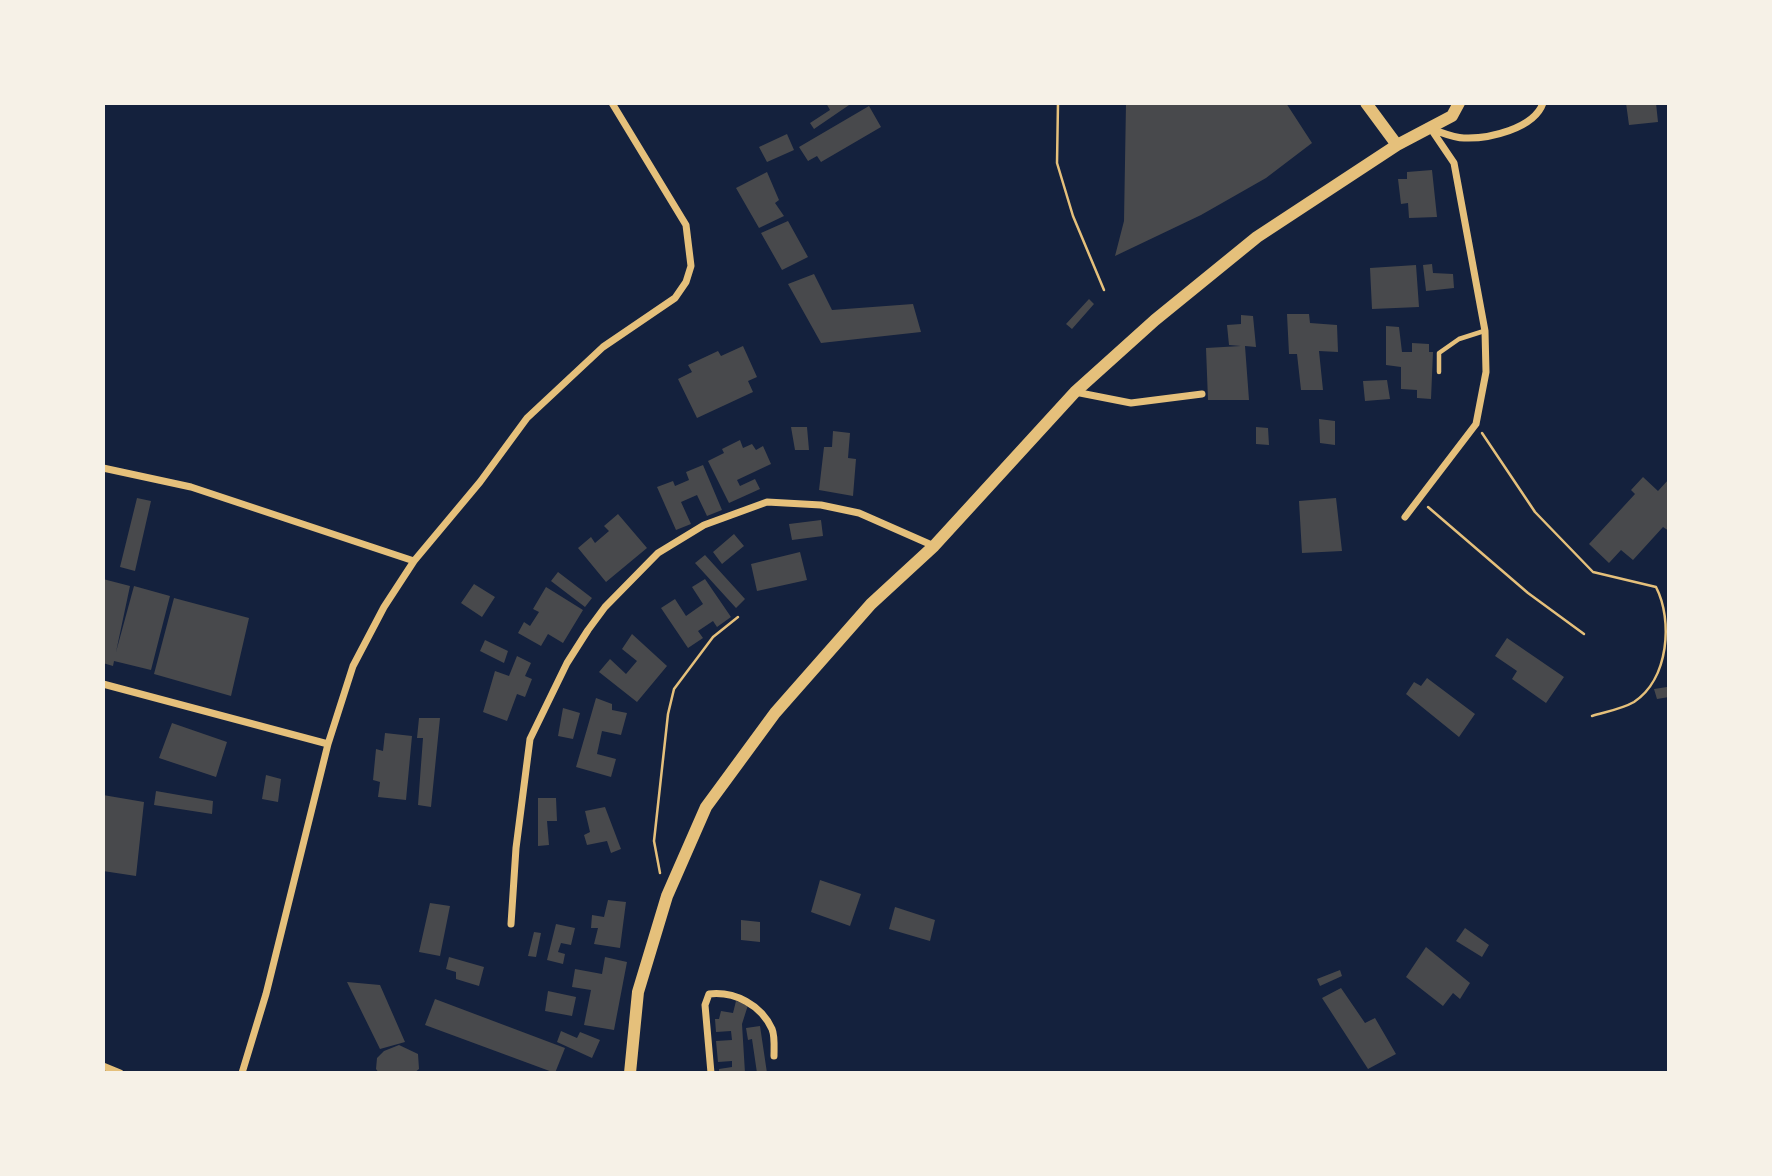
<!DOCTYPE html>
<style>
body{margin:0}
#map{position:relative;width:1772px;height:1176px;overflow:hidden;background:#14213d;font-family:"Archivo Narrow",sans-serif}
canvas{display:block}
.frame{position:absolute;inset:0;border:105px solid #f6f1e7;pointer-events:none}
</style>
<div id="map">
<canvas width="1772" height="1176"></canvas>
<div class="frame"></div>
</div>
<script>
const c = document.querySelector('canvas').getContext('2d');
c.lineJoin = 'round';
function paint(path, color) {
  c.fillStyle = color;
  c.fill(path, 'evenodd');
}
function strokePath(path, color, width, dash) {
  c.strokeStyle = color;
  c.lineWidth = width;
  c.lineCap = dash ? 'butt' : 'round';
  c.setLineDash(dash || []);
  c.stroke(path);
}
const building = new Path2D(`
 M 826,103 L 852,103 L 814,129 L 810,123 L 830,110 Z
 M 1126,103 L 1286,103 L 1312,143 L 1266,178 L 1201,215 L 1115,256 L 1124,221 Z
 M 1626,103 L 1656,103 L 1658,122 L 1629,125 Z
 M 869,106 L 881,127 L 821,162 L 817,156 L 808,161 L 799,147 Z
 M 787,134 L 794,150 L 767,162 L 759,147 Z
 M 1432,170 L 1437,217 L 1409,218 L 1408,203 L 1401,204 L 1398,179 L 1407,179 L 1407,172 Z
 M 767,172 L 779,200 L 775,203 L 784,216 L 759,228 L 736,188 Z
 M 788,221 L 808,257 L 782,270 L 761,233 Z
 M 1432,264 L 1433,273 L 1453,274 L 1454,288 L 1426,291 L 1423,265 Z
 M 1416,265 L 1419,307 L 1372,309 L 1370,268 Z
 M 814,274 L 832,310 L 913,304 L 921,332 L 821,343 L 788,284 Z
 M 1089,299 L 1094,304 L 1072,329 L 1066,324 Z
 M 1287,314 L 1309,314 L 1310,323 L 1337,325 L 1338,352 L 1319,351 L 1323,390 L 1301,390 L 1297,354 L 1289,354 Z
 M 1241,315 L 1253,316 L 1256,347 L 1245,346 L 1249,400 L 1208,400 L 1206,348 L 1241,346 L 1229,345 L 1227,325 L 1241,324 Z
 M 1386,326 L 1399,327 L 1402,352 L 1412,352 L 1412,343 L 1429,344 L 1429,352 L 1433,352 L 1431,399 L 1417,398 L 1417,390 L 1401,389 L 1401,367 L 1386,365 Z
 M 743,346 L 757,377 L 748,381 L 753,392 L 697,418 L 678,379 L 692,372 L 688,365 L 718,351 L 721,356 Z
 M 1387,380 L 1390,399 L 1365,401 L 1363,381 Z
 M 1319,419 L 1335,421 L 1335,445 L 1320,443 Z
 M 791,427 L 807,427 L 809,450 L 795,450 Z
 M 1256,427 L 1268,428 L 1269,445 L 1256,444 Z
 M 833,431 L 850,433 L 848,458 L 856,459 L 853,496 L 819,490 L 824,447 L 832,447 Z
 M 740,440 L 743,448 L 752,444 L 756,450 L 763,446 L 771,464 L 737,480 L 740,486 L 755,479 L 760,489 L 729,503 L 708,461 L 724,453 L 722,449 Z
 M 703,465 L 722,510 L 707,516 L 697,495 L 681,502 L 691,524 L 676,530 L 657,487 L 673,481 L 675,486 L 689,480 L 686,472 Z
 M 1643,477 L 1658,491 L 1669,479 L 1669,531 L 1663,527 L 1633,560 L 1621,550 L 1609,563 L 1589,544 L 1635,494 L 1631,490 Z
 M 137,498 L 151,501 L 135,571 L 120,567 Z
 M 1336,498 L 1342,551 L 1302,553 L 1299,501 Z
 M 618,514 L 647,548 L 606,582 L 578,548 L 591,537 L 595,543 L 609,531 L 604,526 Z
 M 821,520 L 823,536 L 792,540 L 789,524 Z
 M 734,534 L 744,546 L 722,564 L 713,552 Z
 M 800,552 L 807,580 L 757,591 L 751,564 Z
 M 705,555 L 745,599 L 736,608 L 695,563 Z
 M 558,572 L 592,598 L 585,607 L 551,581 Z
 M 103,579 L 130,586 L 116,652 L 134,586 L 170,596 L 151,670 L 114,661 L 113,666 L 103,663 Z
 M 705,579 L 731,617 L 717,627 L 713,621 L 698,631 L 703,638 L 688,648 L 661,608 L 675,599 L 686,616 L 703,604 L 692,587 Z
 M 474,584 L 495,597 L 482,617 L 461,603 Z
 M 546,587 L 583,610 L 563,643 L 548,634 L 541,646 L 518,633 L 524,622 L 530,626 L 539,612 L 533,609 Z
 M 174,598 L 249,618 L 231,696 L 154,674 Z
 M 632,634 L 667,666 L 637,702 L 599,672 L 610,659 L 626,674 L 637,661 L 622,649 Z
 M 1507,638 L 1564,677 L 1546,703 L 1512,679 L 1517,671 L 1495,656 Z
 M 485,640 L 508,651 L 504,663 L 480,651 Z
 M 517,656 L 531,663 L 525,676 L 532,679 L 525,697 L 517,694 L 507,721 L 483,712 L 495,671 L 509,676 Z
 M 1427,678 L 1475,714 L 1459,737 L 1406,694 L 1414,682 L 1421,686 Z
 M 1669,682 L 1669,697 L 1657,699 L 1654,689 L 1667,687 Z
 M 596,698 L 612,704 L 612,710 L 627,713 L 621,735 L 602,731 L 597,754 L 616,759 L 611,777 L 576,767 Z
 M 563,708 L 580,713 L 573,739 L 558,736 Z
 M 419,718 L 440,718 L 431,807 L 418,805 L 423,738 L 417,738 Z
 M 172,723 L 227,742 L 216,777 L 159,758 Z
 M 385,733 L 412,736 L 406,800 L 378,797 L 380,782 L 373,780 L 376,749 L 383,751 Z
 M 266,775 L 281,779 L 278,802 L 262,799 Z
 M 156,791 L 213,801 L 212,814 L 154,805 Z
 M 103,795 L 144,802 L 136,876 L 103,871 Z
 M 538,798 L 556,798 L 557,821 L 547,821 L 549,845 L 538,846 Z
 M 605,807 L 621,849 L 611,853 L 607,841 L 587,845 L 584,835 L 590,832 L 585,811 Z
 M 820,880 L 861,894 L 850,926 L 811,912 Z
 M 608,900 L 626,902 L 620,948 L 594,944 L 598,928 L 591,928 L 592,915 L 604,917 Z
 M 430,903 L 450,906 L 440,956 L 419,952 Z
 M 895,907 L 935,920 L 930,941 L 889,929 Z
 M 741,920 L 760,922 L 760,942 L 741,940 Z
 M 556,924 L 575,928 L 571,945 L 561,943 L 558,952 L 565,954 L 563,964 L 547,960 Z
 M 1465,928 L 1489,945 L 1482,957 L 1456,941 Z
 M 534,932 L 541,933 L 536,957 L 528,956 Z
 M 1426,947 L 1470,983 L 1460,999 L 1453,993 L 1443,1006 L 1406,977 Z
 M 449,957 L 484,967 L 479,986 L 456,979 L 456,972 L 446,969 Z
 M 605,957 L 627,962 L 614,1030 L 584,1025 L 591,990 L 572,987 L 575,969 L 602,974 Z
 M 1340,970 L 1342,976 L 1320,986 L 1317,979 Z
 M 347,982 L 380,985 L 405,1042 L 380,1049 Z
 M 1341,988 L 1365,1023 L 1375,1018 L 1396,1054 L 1368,1069 L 1322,998 Z
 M 548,991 L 576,997 L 572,1016 L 545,1011 Z
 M 435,999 L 565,1048 L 555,1073 L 425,1025 Z
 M 736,1001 L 748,1005 L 742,1024 L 745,1073 L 719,1073 L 719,1069 L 732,1067 L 732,1061 L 718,1062 L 716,1041 L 732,1040 L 731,1031 L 716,1032 L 715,1019 L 719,1019 L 721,1011 L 733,1013 Z
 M 760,1026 L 767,1073 L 757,1073 L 752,1039 L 748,1040 L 746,1028 Z
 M 561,1031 L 577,1038 L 580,1032 L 600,1040 L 592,1058 L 557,1042 Z
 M 399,1045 L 418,1054 L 419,1069 L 414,1073 L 379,1073 L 376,1069 L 377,1058 L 384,1051 Z`);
const path = new Path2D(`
 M 1058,103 L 1057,163 L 1073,216 L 1104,290
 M 1482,433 L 1535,512 L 1593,572 L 1656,587 C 1673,620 1669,679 1634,702 C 1622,709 1605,712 1592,716
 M 1428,507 L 1528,593 L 1584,634
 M 660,873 L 654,841 L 668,714 L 674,689 L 713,637 L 738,617`);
const service = new Path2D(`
 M 1439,372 L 1439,353 L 1459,339 L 1484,331`);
const minor = new Path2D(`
 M 1431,129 C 1441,132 1453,138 1464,138 C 1488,139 1534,129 1543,103
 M 1075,392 L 1131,403 L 1202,394
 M 103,468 L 191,487 L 414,561
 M 1405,517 L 1476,424 L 1486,372 L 1485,331 L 1454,163 L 1431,129
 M 103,684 L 328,744
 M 511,924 L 516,848 L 530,739 L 567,663 L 588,630 L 605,607 L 658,553 L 704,525 L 767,502 L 821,505 L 859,513 L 934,546
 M 103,1066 L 120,1073
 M 242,1073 L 266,994 L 328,744 L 353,666 L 384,607 L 414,561 L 480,482 L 527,418 L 603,347 L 675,298 L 686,282 L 691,266 L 686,225 L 612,103
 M 711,1073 L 705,1005 L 709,994 C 735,991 761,1005 772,1029 C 775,1036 774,1048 774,1056`);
const secondary = new Path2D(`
 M 1366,103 L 1397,145
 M 630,1073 L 638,992 L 667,896 L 706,807 L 775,713 L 871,604 L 934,546 L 1075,392 L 1155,320 L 1257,237 L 1397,145 L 1452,116 L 1459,103`);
paint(building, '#48494c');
strokePath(path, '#e5c07b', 2.5);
strokePath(service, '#e5c07b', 4.5);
strokePath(minor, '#e5c07b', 7);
strokePath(secondary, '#e5c07b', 12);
</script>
